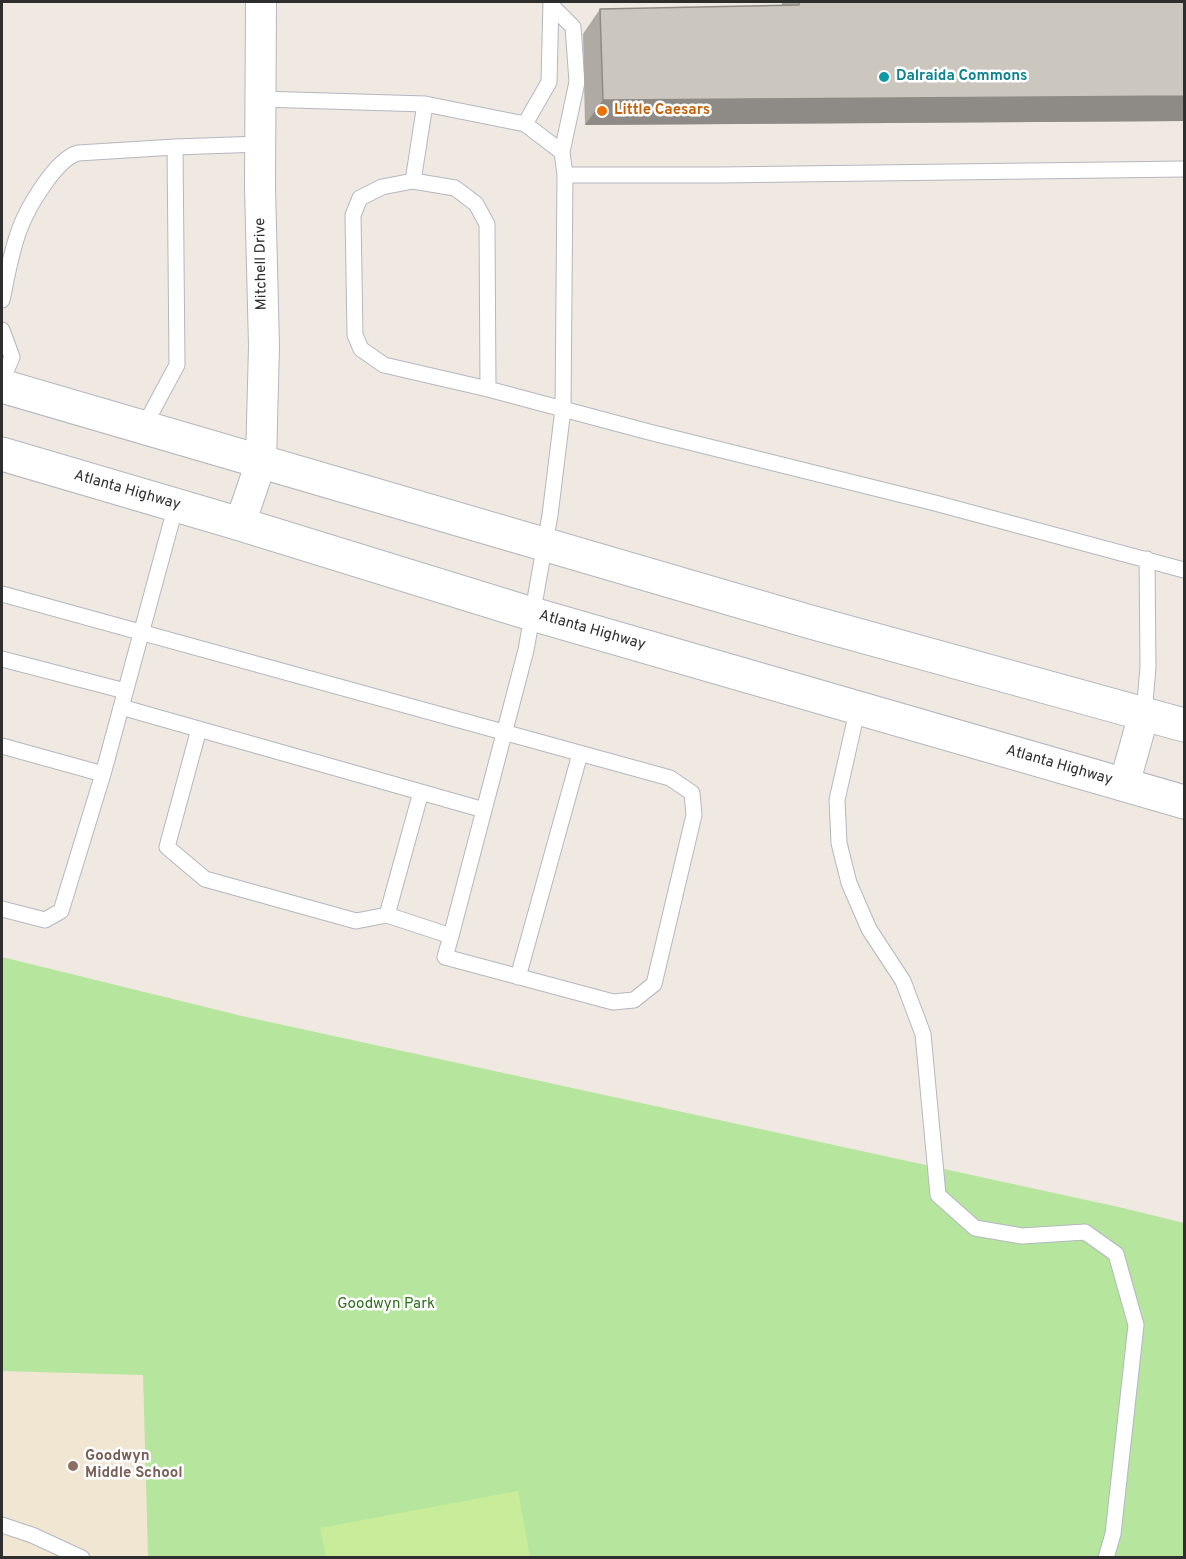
<!DOCTYPE html>
<style>
body{margin:0}
#map{position:relative;width:1186px;height:1559px;overflow:hidden;background:#efe9e1;font-family:Overpass,sans-serif}
canvas{display:block}
.frame{position:absolute;inset:0;border:3px solid #2e2e2e;pointer-events:none}
</style>
<div id="map">
<canvas width="1186" height="1559"></canvas>
<div class="frame"></div>
</div>
<script>
const c = document.querySelector('canvas').getContext('2d');
c.lineJoin = 'round';
function paint(path, color) {
  c.fillStyle = color;
  c.fill(path, 'evenodd');
}
function strokePath(path, color, width, dash) {
  c.strokeStyle = color;
  c.lineWidth = width;
  c.lineCap = dash ? 'butt' : 'round';
  c.setLineDash(dash || []);
  c.stroke(path);
}
function drawText(font, color, halo, rows, align = 'center') {
  c.font = font + ' Overpass,sans-serif';
  c.lineWidth = 5;
  c.setLineDash([]);
  c.textBaseline = 'middle';
  c.strokeStyle = halo;
  c.fillStyle = color;
  for (const [text, x, y, turn = 0] of rows) {
    c.save();
    c.translate(x, y);
    c.rotate((+turn || 0) * Math.PI / 180);
    c.textAlign = isNaN(turn) ? turn : align;
    if (halo) c.strokeText(text, 0, 0);
    c.fillText(text, 0, 0);
    c.restore();
  }
}
const education = new Path2D(`
 M 2,1371 L 143,1374 L 148,1557 L 2,1558 Z`);
const green = new Path2D(`
 M 2,957 L 242,1016 L 1123,1208 L 1184,1223 L 1184,1557 L 148,1557 L 143,1375 L 2,1371 Z`);
const pitch = new Path2D(`
 M 518,1491 L 530,1557 L 326,1557 L 320,1528 Z`);
const service = new Path2D(`
 M 551,5 L 573,27 L 577,82 L 562,152
 M 525,124 L 549,82 L 551,2
 M 565,175 L 719,175 L 1184,169
 M 413,181 L 425,104
 M 2,300 C 7,277 11,251 20,228 C 28,207 56,159 78,153 L 175,147
 M 2,330 L 12,357 L 2,381
 M 488,389 L 487,224 L 476,204 L 455,188 L 413,181 L 382,187 L 360,198 L 353,215 L 355,335 L 361,349 L 384,365 L 488,389 L 649,432 L 935,503 L 1184,570
 M 143,428 L 177,365 L 175,147 L 260,144
 M 2,594 L 670,778 L 692,793 L 694,815 L 654,984 L 634,1000 L 613,1002 L 445,957 L 451,936 L 526,650 L 550,515 L 563,409 L 565,175 L 562,152 L 525,124 L 425,104 L 261,99
 M 2,659 L 125,691
 M 121,707 L 484,810
 M 858,707 L 837,800 L 839,843 L 849,883 L 869,929 L 903,981 L 923,1034 L 938,1195 L 975,1228 L 1022,1236 L 1085,1232 L 1116,1254 L 1136,1325 L 1113,1534 L 1106,1558
 M 1144,714 L 1148,667 L 1147,559
 M 199,729 L 167,847 L 205,879 L 356,921 L 387,915 L 451,936
 M 2,746 L 103,774 L 61,911 L 45,920 L 2,909
 M 103,774 L 176,505
 M 387,915 L 421,792
 M 518,977 L 580,754
 M 2,1525 L 32,1535 L 82,1558`);
const minor = new Path2D(`
 M 240,524 L 261,462 L 264,346 L 260,187 L 261,2
 M 1124,785 L 1144,714`);
const secondary = new Path2D(`
 M 2,386 L 807,621 L 1184,725
 M 2,454 L 240,524 L 522,611 L 1184,802`);
const wall = new Path2D(`
 M 782,2 L 1185,2 L 1185,121 L 585,125 L 583,34 L 600,9 L 782,6 Z`);
const shadedWall = new Path2D(`
 M 1185,96 L 1185,121 L 585,125 L 603,100 Z`);
const building = new Path2D(`
 M 799,2 L 1185,2 L 1185,96 L 603,100 L 600,9 L 799,5 Z`);
const markers = [
 [884,77,6,"#0f9aa8"],
 [602,111,6,"#e8710a"],
 [73,1466,6,"#8d6e63"]
];
const cultureNames = [
 ["Dalraida Commons",896,77]
];
const foodNames = [
 ["Little Caesars",614,111]
];
const streetNames = [
 ["Mitchell Drive",262,264,-91],
 ["Atlanta Highway",127,491,16],
 ["Atlanta Highway",592,631,16],
 ["Atlanta Highway",1059,766,16]
];
const parkNames = [
 ["Goodwyn Park",386,1305]
];
const educationNames = [
 ["Goodwyn",85,1457],
 ["Middle School",85,1474]
];
paint(education, '#f0e6d1');
paint(green, '#b6e59e');
paint(pitch, '#c9ec9a');
strokePath(service, '#b4b7c1', 17);
strokePath(minor, '#b4b7c1', 32);
strokePath(secondary, '#b4b7c1', 35);
strokePath(service, '#fff', 15);
strokePath(minor, '#fff', 30);
strokePath(secondary, '#fff', 33);
paint(wall, '#afaba4');
paint(shadedWall, '#8e8b86');
paint(building, '#cbc7bf');
strokePath(building, '#8e8b86', 1.5);
for (const [x, y, r, color] of markers) {
  const dot = new Path2D();
  dot.arc(x, y, r, 0, 2 * Math.PI);
  c.fillStyle = color;
  c.fill(dot);
  strokePath(dot, '#fff', 2);
}
drawText('bold 15px', '#0d838f', '#fff', cultureNames, 'left');
drawText('bold 15px', '#c56008', '#fff', foodNames, 'left');
drawText('15px', '#2e2e2e', '#fff', streetNames);
drawText('15px', '#2c6e1b', '#fff', parkNames);
drawText('bold 15px', '#785e54', '#fff', educationNames, 'left');
</script>
